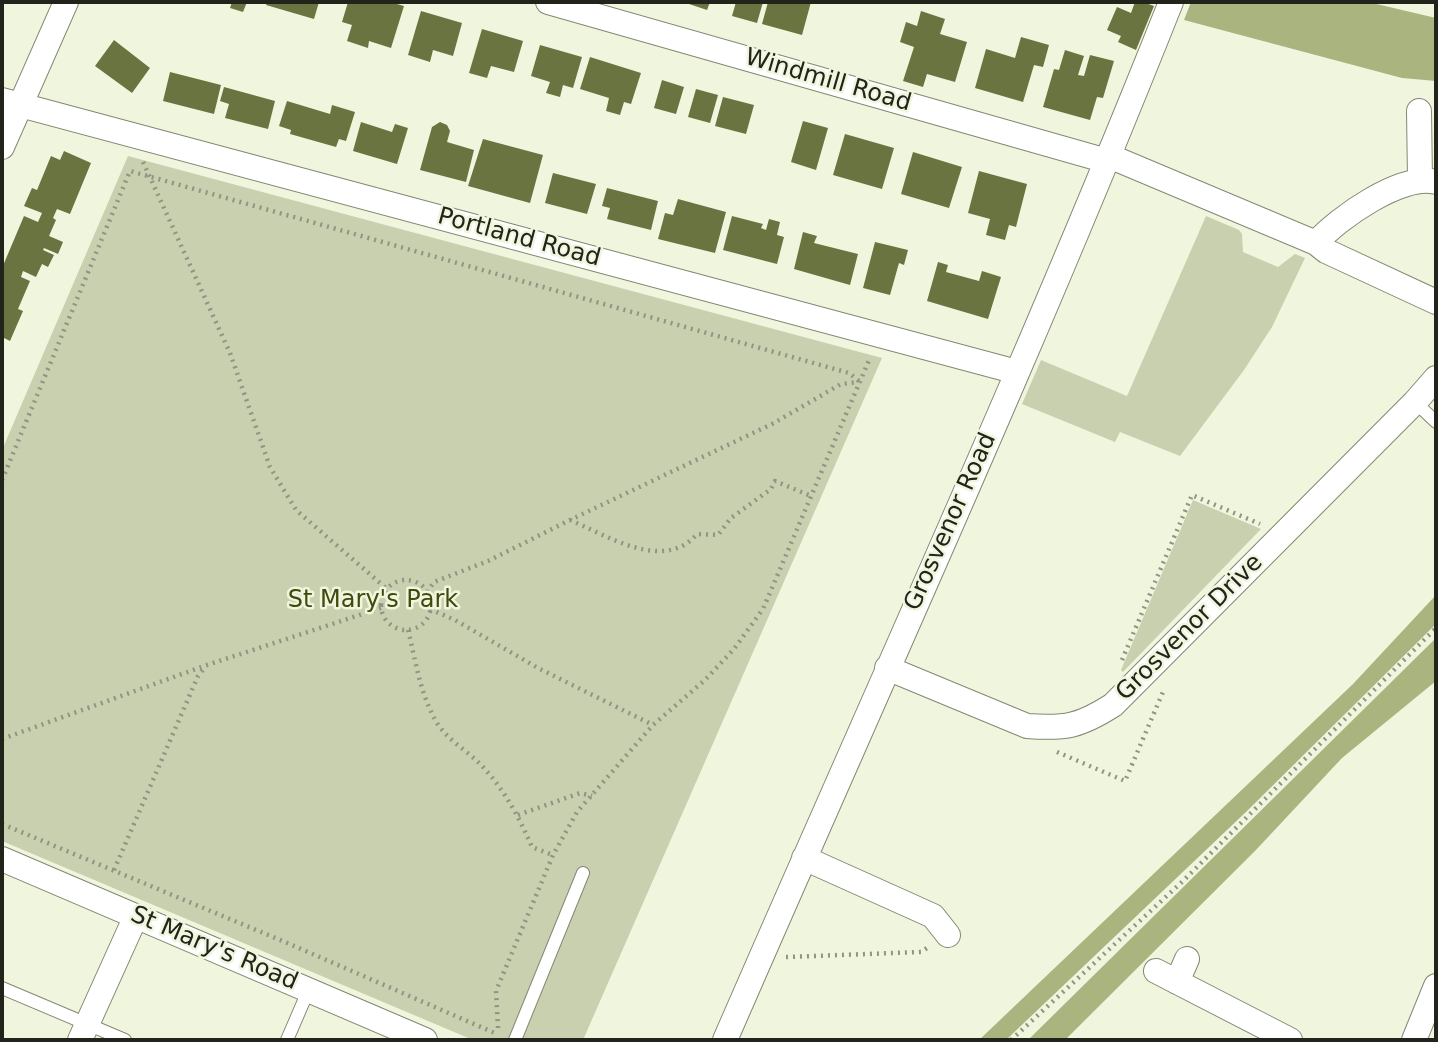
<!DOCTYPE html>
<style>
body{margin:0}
#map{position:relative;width:1438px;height:1042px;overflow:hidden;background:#f0f6de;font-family:"DejaVu Sans",sans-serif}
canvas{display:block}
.frame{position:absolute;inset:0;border:4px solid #22241b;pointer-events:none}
</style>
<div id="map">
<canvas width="1438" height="1042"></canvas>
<div class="frame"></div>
</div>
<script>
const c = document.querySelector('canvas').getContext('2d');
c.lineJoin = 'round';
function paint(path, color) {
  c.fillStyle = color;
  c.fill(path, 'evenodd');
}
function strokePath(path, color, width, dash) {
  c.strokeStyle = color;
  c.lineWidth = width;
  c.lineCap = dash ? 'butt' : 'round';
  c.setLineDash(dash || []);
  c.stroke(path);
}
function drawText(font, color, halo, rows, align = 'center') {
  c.font = font + ' "DejaVu Sans",sans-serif';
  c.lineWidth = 5;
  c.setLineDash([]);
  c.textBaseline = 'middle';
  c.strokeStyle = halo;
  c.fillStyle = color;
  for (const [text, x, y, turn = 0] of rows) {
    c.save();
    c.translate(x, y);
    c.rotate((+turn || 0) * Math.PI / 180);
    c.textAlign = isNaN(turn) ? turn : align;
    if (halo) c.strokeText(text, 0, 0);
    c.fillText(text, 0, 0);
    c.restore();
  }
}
const green = new Path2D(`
 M 128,156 L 882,358 L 583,1040 L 473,1040 L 2,841 L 2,450 Z
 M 1206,216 L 1239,230 L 1242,234 L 1243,252 L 1278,267 L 1295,254 L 1305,258 L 1272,327 L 1244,370 L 1180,456 L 1120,432 L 1115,442 L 1022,404 L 1041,360 L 1127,396 Z
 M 1193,500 L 1261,529 L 1123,672 L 1121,670 Z`);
const forest = new Path2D(`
 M 1191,2 L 1368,2 L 1436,18 L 1436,81 L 1402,78 L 1184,20 Z
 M 1436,595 L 1436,624 L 1247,811 L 1006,1040 L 979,1040 L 1353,684 Z
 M 1436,638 L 1436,681 L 1342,758 L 1255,851 L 1065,1040 L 1028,1040 Z`);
const building = new Path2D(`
 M 232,2 L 247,2 L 243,12 L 230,8 Z
 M 267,2 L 319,2 L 314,19 L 266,5 Z
 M 348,2 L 390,2 L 404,6 L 391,48 L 369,41 L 368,48 L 347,41 L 352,25 L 342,22 Z
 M 683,2 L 710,2 L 707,10 Z
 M 736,2 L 763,2 L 757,23 L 732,16 Z
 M 768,2 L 811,2 L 802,35 L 762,24 Z
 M 1135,2 L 1143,2 L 1154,6 L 1136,50 L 1118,42 L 1121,36 L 1107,30 L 1117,7 L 1131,13 Z
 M 421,11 L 462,23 L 453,56 L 433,50 L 430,62 L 408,55 Z
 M 921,11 L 945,19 L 940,34 L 967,42 L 955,82 L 927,74 L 923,87 L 903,81 L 914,47 L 900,42 L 906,22 L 917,26 Z
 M 482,29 L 523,41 L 514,72 L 491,66 L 487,78 L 469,73 Z
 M 1021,37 L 1049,45 L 1043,67 L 1034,65 L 1023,102 L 975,88 L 986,49 L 1015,58 Z
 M 114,40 L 150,68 L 132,93 L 95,66 Z
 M 540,45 L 582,57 L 573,88 L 563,85 L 560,97 L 546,93 L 550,82 L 531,76 Z
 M 1065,50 L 1084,56 L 1078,75 L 1084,76 L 1090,55 L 1114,61 L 1103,98 L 1097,97 L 1090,120 L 1043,107 L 1054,69 L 1059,70 Z
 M 590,57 L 641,73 L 631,104 L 624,102 L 620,115 L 606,111 L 609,98 L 580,89 Z
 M 170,72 L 221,85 L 214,114 L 163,101 Z
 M 662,80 L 684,87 L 676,114 L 654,108 Z
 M 224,87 L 275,101 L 268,129 L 225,118 L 229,104 L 220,101 Z
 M 696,89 L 718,95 L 710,123 L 688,117 Z
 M 723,97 L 754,105 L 746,134 L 715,126 Z
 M 287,101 L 330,114 L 332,105 L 355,112 L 346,141 L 339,139 L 336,147 L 290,134 L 291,130 L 279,126 Z
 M 803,121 L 828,128 L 816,170 L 791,162 Z
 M 361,122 L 392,132 L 395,124 L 408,128 L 397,164 L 353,151 Z
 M 440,122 L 447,125 L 450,131 L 447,142 L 474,150 L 466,182 L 420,170 L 432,127 Z
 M 845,134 L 894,148 L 882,189 L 833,175 Z
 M 483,139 L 543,155 L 530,203 L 468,186 Z
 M 64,151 L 91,163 L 70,214 L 57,209 L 53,218 L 56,220 L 49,236 L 63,242 L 58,254 L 44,248 L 43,250 L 54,255 L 48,267 L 42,264 L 36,277 L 23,271 L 21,277 L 30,281 L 18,309 L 23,311 L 10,341 L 2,337 L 2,268 L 24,216 L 38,222 L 42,213 L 24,206 L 32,188 L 37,190 L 51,156 L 60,160 Z
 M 913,152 L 962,167 L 949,208 L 901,194 Z
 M 979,171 L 1027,184 L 1016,227 L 1009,225 L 1005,240 L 986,235 L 990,219 L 968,213 Z
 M 553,173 L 596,184 L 587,214 L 545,203 Z
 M 607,188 L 658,201 L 651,230 L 607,219 L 610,208 L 602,206 Z
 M 678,199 L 726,212 L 715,253 L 658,239 L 665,213 L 673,215 Z
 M 732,216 L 763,224 L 761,228 L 766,230 L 769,219 L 780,222 L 777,235 L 784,237 L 777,264 L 723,250 Z
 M 803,232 L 817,236 L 814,243 L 858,254 L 850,285 L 794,269 Z
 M 875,242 L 908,250 L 904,265 L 899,263 L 890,295 L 863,288 Z
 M 938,262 L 948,265 L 946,272 L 979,281 L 982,271 L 1001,277 L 988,319 L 927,301 Z`);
const path = new Path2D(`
 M 143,162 L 230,353 L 270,467 L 296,510 L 387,589
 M 2,480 L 130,171 L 849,373 L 860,382
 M 570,520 C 606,535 664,573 697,534 L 718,535 L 731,518 L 771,489 L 775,481 L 811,496
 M381 605a25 25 0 1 1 50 0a25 25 0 1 1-50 0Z
 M 427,592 L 434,582 L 488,561 L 570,520 L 774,423 L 841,384 L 859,382
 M 430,609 L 455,620 L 538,668 L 653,725
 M 408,630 C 416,662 420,694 437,723 C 449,742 470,752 484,768 C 505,791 520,819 532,847 L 553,855
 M 1122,660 L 1192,495 L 1260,524
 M 2,739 L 207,665 L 381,608
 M 1057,752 L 1125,781 L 1163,692
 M 518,815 L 580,793 L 592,796
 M 2,824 L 285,942 L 497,1034
 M 114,870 L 198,676 L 205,667
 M 786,957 L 921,952 L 930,946
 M 498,1028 L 496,991 L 553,855 L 577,812 L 653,725 L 705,680 L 734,649 L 763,609 L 870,358
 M 1011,1040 L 1183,881 L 1436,628`);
const lane = new Path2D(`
 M 1415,402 L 1436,422
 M 2,988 L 125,1040
 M 287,1040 L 309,989
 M 515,1040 L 583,873`);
const street = new Path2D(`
 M 548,2 L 1107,161
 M 2,100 L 1017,372
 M 1419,111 L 1420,180
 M 2,147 L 66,2
 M 1109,156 L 1316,243 L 1326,251 L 1436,302
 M 1316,243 C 1338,218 1402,173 1436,182
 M 887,668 L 1027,726 C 1066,729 1080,726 1113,705 L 1415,402 L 1436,378
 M 804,858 L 933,916 L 948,935
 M 2,859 L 425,1040
 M 1156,971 L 1290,1040
 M 1177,982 L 1187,959
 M 80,1040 L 136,916
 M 725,1040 C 875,695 1032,352 1171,2
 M 1414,1040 L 1436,986`);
const streetNames = [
 ["Windmill Road",828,81,16],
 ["Portland Road",519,238,15],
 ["Grosvenor Road",951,522,-66],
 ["Grosvenor Drive",1190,628,-45],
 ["St Mary's Road",214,949,23]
];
const parkNames = [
 ["St Mary's Park",373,601]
];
paint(green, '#c8d0af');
paint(forest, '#a9b47f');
paint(building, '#697441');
strokePath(lane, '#838873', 14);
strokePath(street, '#838873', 26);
strokePath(path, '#909483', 4.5, [2, 5]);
strokePath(lane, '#fff', 12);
strokePath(street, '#fff', 24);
drawText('24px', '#22241b', '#f0f6de', streetNames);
drawText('24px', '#414a0c', '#f0f6de', parkNames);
</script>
